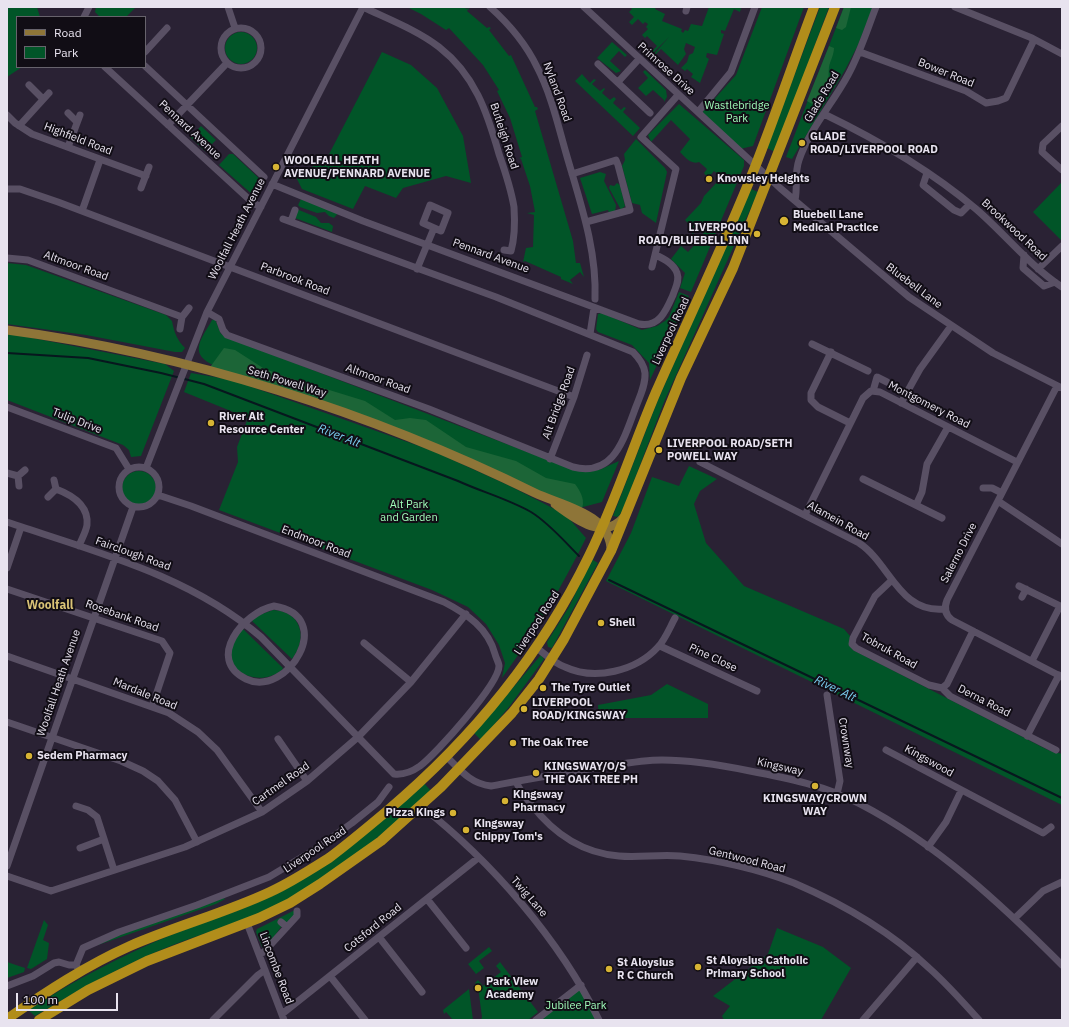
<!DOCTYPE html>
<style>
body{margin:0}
#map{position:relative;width:1069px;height:1027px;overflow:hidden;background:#2a2234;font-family:"IBM Plex Sans",sans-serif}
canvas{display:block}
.frame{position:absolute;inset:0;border:8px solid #e8e3ef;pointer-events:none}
.legend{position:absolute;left:16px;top:16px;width:130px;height:52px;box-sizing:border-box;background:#110d15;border:1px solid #67636c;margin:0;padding:5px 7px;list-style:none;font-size:12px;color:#e8e3ef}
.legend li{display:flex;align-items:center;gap:8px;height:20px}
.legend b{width:20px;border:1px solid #67636c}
.scale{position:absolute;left:16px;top:993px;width:102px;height:18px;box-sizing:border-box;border:2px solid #e8e3ef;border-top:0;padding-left:5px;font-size:12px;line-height:14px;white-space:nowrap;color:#e8e3ef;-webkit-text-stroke:3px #110d15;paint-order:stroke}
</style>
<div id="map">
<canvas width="1069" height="1027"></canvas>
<div class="frame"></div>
<ul class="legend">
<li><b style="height:5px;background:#8e7538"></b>Road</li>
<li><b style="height:11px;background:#015528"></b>Park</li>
</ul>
<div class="scale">100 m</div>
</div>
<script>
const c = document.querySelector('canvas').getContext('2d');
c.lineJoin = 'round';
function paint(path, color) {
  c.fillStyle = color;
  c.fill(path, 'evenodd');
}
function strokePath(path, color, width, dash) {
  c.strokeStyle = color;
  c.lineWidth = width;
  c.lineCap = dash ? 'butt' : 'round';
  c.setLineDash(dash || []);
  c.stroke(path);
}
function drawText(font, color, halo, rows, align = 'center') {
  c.font = font + ' "IBM Plex Sans",sans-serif';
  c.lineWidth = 4;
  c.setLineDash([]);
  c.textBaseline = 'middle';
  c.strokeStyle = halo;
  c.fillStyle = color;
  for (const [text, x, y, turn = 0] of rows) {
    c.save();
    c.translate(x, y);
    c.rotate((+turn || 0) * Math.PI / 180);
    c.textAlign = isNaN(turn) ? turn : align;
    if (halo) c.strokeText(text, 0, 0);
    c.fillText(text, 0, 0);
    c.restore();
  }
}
const green = new Path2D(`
 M 7,7 L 37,7 L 40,17 L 17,17 L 17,67 L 22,67 L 7,77 Z
 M 96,7 L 136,7 L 126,17 L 100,17 L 95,12 Z
 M 407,7 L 463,7 L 467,9 L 470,7 L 467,11 L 487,28 L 489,27 L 491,28 L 489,30 L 509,56 L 511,55 L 535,107 L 537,107 L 538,109 L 535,111 L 573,241 L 576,263 L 580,263 L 584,277 L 580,272 L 570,280 L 573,284 L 561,279 L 561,277 L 525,261 L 523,262 L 526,248 L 533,247 L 534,215 L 527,213 L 535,212 L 530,186 L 521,159 L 519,158 L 522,157 L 510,118 L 497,91 L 499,90 L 483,65 L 449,28 L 446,30 L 421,14 Z
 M 630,7 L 656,7 L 655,9 L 665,14 L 662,21 L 682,29 L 681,31 L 683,33 L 685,30 L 688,31 L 691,24 L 702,26 L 709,7 L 741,8 L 740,12 L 734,9 L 725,31 L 721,30 L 721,33 L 724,34 L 717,55 L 707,53 L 706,57 L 709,59 L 700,83 L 691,77 L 693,74 L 687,69 L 685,71 L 681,68 L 687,62 L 689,55 L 693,53 L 695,47 L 686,43 L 684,49 L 686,54 L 678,65 L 661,49 L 655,55 L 654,54 L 669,37 L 653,53 L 651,52 L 657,46 L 647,36 L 645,38 L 642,35 L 648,29 L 646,27 L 648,24 L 645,22 L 643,24 L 638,19 L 632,25 L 629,22 L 634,17 L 629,12 L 632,9 Z
 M 762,7 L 804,7 L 753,146 L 740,149 L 700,115 L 736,75 Z
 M 820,7 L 829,7 L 775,152 L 767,148 Z
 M 844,7 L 873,7 L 858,45 L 845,70 L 792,159 L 786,157 Z
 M225 48a16 16 0 1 1 32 0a16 16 0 1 1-32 0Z
 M 612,42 L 627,55 L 625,57 L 619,51 L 610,61 L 621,71 L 616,73 L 597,58 Z
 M 382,52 L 411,65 L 437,88 L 463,136 L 471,183 L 446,176 L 403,188 L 396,198 L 365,186 L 353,209 L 302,189 L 295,175 L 326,160 Z
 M 645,70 L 666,90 L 667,97 L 664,102 L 664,100 L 653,90 L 646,96 L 638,88 L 648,78 L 643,72 Z
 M 582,74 L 590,83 L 594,79 L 596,80 L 592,84 L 600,91 L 604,88 L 605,89 L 602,93 L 610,100 L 614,97 L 616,99 L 613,103 L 621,110 L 624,107 L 626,108 L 623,112 L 640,128 L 633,136 L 575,81 Z
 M 679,104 L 744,160 L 744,166 L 691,292 L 680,288 L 685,273 L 671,259 L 681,246 L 688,252 L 703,236 L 702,235 L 704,232 L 699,227 L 693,234 L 688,230 L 691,226 L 685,220 L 701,203 L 704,196 L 719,180 L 718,178 L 720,176 L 714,171 L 708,178 L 704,173 L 707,169 L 699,162 C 691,165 685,157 680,152 L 690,139 L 671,120 L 651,142 L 648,135 Z
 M 201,126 L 216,140 L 205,151 L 190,137 Z
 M 636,139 L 665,168 L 667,172 L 656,223 L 642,213 L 640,205 L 632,203 L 622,166 L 625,160 L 624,154 Z
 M 229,154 L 233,154 L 264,183 L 258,195 L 254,196 L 219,165 Z
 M 600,172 L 606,174 L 604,181 L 616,205 L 615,212 L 609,213 L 608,210 L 592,214 L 580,178 Z
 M 1062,182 L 1062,241 L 1033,212 Z
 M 617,183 L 620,185 L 625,206 L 621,210 L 609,188 L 610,185 L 614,186 Z
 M 751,189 L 758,192 L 664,402 L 623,510 L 618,517 L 613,516 L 657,402 Z
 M 301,199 L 339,212 L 334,218 L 329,216 L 325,212 L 317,213 L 300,207 L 298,205 Z
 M 299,210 L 316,217 L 321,223 L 329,223 L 333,226 L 332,232 L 295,218 L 296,211 Z
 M 7,263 L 26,265 L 166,315 L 172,321 C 174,332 177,340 185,348 L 182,352 L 175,352 L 86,335 L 7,324 Z
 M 679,292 L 689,296 L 650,380 L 649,363 L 632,345 L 598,332 L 596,329 L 598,314 L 602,313 L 642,330 L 657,326 L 665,321 L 669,317 Z
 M 215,319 L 221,334 L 234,340 L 559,464 L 599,470 L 619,461 L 602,502 L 583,507 L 476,456 L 302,393 L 211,364 C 188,352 203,337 212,320 Z
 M 7,333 L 165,364 L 174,371 L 141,456 L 131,457 L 129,450 L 123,445 L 7,400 Z
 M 191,373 L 232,380 L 433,451 L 510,486 L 566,515 L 586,538 C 562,587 534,634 502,678 L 505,663 L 499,645 L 486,624 L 468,607 L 432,590 L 219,510 L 238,462 L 237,447 L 248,418 L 184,392 Z
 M 689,466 L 717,479 L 700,491 L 694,504 L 706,543 L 744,586 L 844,629 L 850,636 L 849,644 L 853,650 L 1048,750 L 1062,754 L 1062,805 L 606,581 L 631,533 L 652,477 L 679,486 Z
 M122 488a17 17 0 1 1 34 0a17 17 0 1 1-34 0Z
 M 594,554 L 593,560 L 598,563 L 552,648 L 548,647 L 547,642 L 569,607 Z
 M 273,610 C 302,611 308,639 292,659 L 252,621 L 256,616 Z
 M 243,629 L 283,668 L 282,670 C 260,688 221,673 233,642 C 235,638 240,633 243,629 Z
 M 541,655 L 544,659 L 509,707 L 481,740 L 474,733 Z
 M 667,684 L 708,704 L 708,718 L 599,718 L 598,705 L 651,695 Z
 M 424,783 L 431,791 C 382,835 330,880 271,908 C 236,925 198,934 163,949 C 118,968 76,991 35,1016 L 28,1010 C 75,980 124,954 176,933 C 215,918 254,907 291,886 Z
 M 224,898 L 225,899 L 216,904 L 98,945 L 97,943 Z
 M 295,910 L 295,916 L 281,927 L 266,948 L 262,947 L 256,932 L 257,929 Z
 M 44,920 L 48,925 L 43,940 L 49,943 L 47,959 L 31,969 L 27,968 Z
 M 777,928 L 823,947 L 851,968 L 821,1020 L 724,1020 L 722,1016 L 730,1006 L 713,996 L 768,954 Z
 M 489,947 L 492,951 L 479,961 L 484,968 L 476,974 L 468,964 Z
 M 7,962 L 25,968 L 24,972 L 7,978 Z
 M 500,962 L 538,1012 L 528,1020 L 481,1020 L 482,1017 L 478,987 L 475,983 L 478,980 L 483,986 L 501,972 L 496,966 Z
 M 581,985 L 599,1020 L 536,1020 Z
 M 469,989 L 473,1020 L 453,1020 L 446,1012 L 444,1014 L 443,1010 Z`);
const forest = new Path2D(`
 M 844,7 L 851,7 L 846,27 L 842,30 L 836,28 Z
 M 829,46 L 834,48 C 834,55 830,61 829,67 C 827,87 835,94 814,105 L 807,101 Z
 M 224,348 L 235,350 L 263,368 L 284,376 L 365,401 L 395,420 L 410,418 L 426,420 L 466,447 L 516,461 L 546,478 L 575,484 C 581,492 586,501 581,511 L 410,437 L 208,370 Z`);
const stream = new Path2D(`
 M 7,353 L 88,358 L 161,373 L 204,384 L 458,481 C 482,492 508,499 531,512 C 549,523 564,541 579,556
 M 609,580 L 1062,798`);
const minor = new Path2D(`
 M 228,7 L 235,28
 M 363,7 C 388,19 417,30 439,47 C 475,75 487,112 499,154 C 505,171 511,189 514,207 C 515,222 515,237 511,251 L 504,250
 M 490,7 C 509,24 526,44 537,67 C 551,94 558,125 566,153 C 580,202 597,249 595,299
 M 584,7 L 780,188 L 909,297 L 993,353 L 1062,388
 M 955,7 L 1032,38 L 1062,54
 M 686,11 L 687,7
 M 84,17 L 89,7
 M221 48a20 20 0 1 1 40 0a20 20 0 1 1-40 0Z
 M 145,52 L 167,28
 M 860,52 L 966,91 L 986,103 L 998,101 L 1006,98 L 1033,42 L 1032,38
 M 598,64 L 650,113
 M 145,66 L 264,177
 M 105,67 L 253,203 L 261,207
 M 618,82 L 639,59
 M 29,85 L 43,99
 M 698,112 L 731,72 L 755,7
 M 68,113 L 77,122
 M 824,114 C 878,140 930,170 976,209 C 1005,234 1030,266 1062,287
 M 7,115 L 15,123 L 32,134 L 146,176
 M 168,125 L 227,63
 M 19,126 L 49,93
 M 1062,126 L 1043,144 L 1042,152 L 1062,170
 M 68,147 L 80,115
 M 927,173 L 923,185 L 954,210 L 961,213 L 970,204
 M 572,174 L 616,160 L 618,165 L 630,210 L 586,222
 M 272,184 L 363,221 L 639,324 C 659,328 666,311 673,295 C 675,288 680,281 677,273 C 674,264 664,259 656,255
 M 141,188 L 149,167
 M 7,189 L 20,189 L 58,202 L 574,397
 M 795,200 C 798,187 794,174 799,160 C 809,130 833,103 848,75 C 860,53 867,30 876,7
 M 430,205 L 448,213 L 441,231 L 423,223 Z
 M 82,211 L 100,160
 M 291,221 L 295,210
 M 1024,255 L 1023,268 L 1044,286 L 1055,282
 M 7,258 L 28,260 L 182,317
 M 652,267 L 676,169 L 641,137 L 678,95
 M 417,269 L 434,228
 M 1038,269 L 1062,246
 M 207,312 L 219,319 L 223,330 L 227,335 L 429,409 L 573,467 C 613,477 623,441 634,412 C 638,400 646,386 645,373 C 644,364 639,358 633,352 L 496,297 L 283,219
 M 180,329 L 182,317 L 189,308
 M 590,334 L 594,308
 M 812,344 L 868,371
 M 831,352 L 811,393 L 811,400 L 818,407 L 850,423
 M 1057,386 L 947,600 C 944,608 945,615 952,620 L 1062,677
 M 873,391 L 877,377 L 887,382
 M 901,403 L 920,369 L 951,326
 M 7,407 L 116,448 L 129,469
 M 550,459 L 574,397 L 587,355
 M 700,462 L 859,543 C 890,563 899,614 945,609
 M119 487a20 20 0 1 1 40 0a20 20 0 1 1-40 0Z
 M 146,468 L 207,312 L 363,7
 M 7,473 L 18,476
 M 863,479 L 942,518
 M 19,486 L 18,476 L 25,470
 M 983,488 L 992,488 L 1002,493
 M 56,489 C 72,495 89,505 87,525 C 86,532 81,540 79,546
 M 48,497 L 56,489 L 54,480
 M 998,501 L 1062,544
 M 916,505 L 922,492 L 927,464 L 948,427
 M 805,515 L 863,398 L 871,391 L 880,392 L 1017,462
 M 7,522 C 95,552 189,575 261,637 L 394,774 C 403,775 413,771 420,766 C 436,754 499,684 499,666 C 499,663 496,658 495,654 C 488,628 467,614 444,602 L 191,506 L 158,495
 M 7,568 L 21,527
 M 892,580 L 875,596 L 853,638 L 852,644 L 856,648 L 929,685 L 942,688
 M 1019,586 L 1062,607
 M 7,589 L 162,641 L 170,653 L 152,707
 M 1022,597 L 1026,589
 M 274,606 C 338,616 287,699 246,679 C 205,659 244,612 274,606 Z
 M 364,643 L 411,682
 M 660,646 L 757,691
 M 537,648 C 546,655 554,663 565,667 C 595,681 636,671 658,647 C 665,640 670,627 675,618
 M 7,656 L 169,713 L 198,732 L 217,750 L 262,812
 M 1032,661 L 1060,606
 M 942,688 L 950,696 L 1056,750
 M 942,688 L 947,684 L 973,631
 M 827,695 L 840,781 L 837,794
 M 7,722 L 121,761 L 143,771 L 158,781 L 175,800 L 197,842
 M 1027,736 L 1059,675
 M 278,739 L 307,781
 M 886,750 L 1043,833 L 1051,827
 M 446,756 C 460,770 471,784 491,786 C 524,780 556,774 589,769 C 613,766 637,760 662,760 C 692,760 721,765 750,771 C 787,778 827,786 860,804 C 937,844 1001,904 1062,965
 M 516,782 C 520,790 525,797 531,804 C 553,833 582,853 619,856 C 639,858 659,854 680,856 C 718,860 758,869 794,883 C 843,904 890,931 929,968 C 947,984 963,1002 979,1020
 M 76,806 L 88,810 L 97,817 L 114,870
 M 421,806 C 491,861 560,940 599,1020
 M 928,847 L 946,822 L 961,791
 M 80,848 L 104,839
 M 7,866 L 133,507
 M 7,876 L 51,891 L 185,847 L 262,812 L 307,781 L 358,737 L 411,682 L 466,614
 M 427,899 L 466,948
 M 1015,918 L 1043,891 L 1062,882
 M 281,922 L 287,927
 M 247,923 L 284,1020
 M 379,937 L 422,992
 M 259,954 L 264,952 L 297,916 L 297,911
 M 80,972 L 76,965 L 83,948 L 119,932 L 197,905 L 269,877 L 314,850 L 352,823 L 378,802 L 389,787
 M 330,976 L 365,1020
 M 7,986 L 33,976 L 54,963 L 59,962 L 69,965 L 76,965
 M 282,1014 L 478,858
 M 213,1020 L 258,975 L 265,970
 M 536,1020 L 581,985
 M 863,1020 L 917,957`);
const major = new Path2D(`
 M 7,330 C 189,354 370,412 535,493 C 560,505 612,514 611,551
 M 555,504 C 574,518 604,542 624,517`);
const highway = new Path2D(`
 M 7,1019 C 46,992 87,965 130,946 C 176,926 225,913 270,892 C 290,883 310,870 329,858 C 349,843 368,827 387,811 C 471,740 541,655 589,556 C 615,503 633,446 656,392 C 689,317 725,243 755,167 C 776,114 794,60 814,7
 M 39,1020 L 88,990 L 147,961 L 259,918 L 290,903 L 320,884 L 381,841 L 441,787 L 512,713 L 539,679 L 564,639 L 611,551 L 681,378 L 733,268 L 835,7`);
const markers = [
 [802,143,4,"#d7b434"],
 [276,167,4,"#d7b434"],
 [709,179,4,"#d7b434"],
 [784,221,5,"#d7b434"],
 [757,234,4,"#d7b434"],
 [211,423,4,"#d7b434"],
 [659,450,4,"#d7b434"],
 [601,623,4,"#d7b434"],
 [543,688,4,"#d7b434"],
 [524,709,4,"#d7b434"],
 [513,743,4,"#d7b434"],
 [29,756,4,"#d7b434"],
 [536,773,4,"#d7b434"],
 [815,786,4,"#d7b434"],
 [505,801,4,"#d7b434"],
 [453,813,4,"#d7b434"],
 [466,830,4,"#d7b434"],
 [698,967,4,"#d7b434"],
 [609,969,4,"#d7b434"],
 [478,988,4,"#d7b434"]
];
const streetNames = [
 ["Primrose Drive",666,69,42],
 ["Bower Road",946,73,22],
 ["Nyland Road",557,92,70],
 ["Glade Road",822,97,-59],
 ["Pennard Avenue",190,130,43],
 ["Butleigh Road",504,136,72],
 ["Highfield Road",78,139,21],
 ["Woolfall Heath Avenue",237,229,-63],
 ["Brookwood Road",1014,230,43],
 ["Pennard Avenue",491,256,20],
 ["Altmoor Road",76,266,20],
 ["Parbrook Road",295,279,21],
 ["Bluebell Lane",914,286,37],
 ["Liverpool Road",671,331,-65],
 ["Altmoor Road",378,379,20],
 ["Seth Powell Way",287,382,17],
 ["Alt Bridge Road",559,403,-70],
 ["Montgomery Road",929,405,27],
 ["Tulip Drive",77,421,21],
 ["Alamein Road",838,521,29],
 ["Endmoor Road",316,542,21],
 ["Salerno Drive",959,553,-63],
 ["Fairclough Road",133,554,20],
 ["Rosebank Road",122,616,19],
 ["Liverpool Road",537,623,-57],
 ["Tobruk Road",889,651,29],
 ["Pine Close",713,658,25],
 ["Woolfall Heath Avenue",59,683,-71],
 ["Mardale Road",145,694,22],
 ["Derna Road",984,701,27],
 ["Crownway",846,743,81],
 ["Kingswood",929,761,29],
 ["Kingsway",780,767,13],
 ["Cartmel Road",281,784,-35],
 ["Liverpool Road",315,850,-34],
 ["Gentwood Road",747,860,14],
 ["Twig Lane",529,897,49],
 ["Cotsford Road",373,928,-39],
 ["Lincombe Road",276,968,69]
];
const parkNames = [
 ["Wastlebridge",737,106],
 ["Park",737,119],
 ["Alt Park",409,505],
 ["and Garden",409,518],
 ["Jubilee Park",576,1006]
];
const poiNames = [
 ["GLADE",810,137],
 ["ROAD/LIVERPOOL ROAD",810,150],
 ["WOOLFALL HEATH",284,161],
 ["AVENUE/PENNARD AVENUE",284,174],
 ["Knowsley Heights",717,179],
 ["Bluebell Lane",793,215],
 ["Medical Practice",793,228],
 ["LIVERPOOL",749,228,"right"],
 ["ROAD/BLUEBELL INN",749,241,"right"],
 ["River Alt",219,417],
 ["Resource Center",219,430],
 ["LIVERPOOL ROAD/SETH",667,444],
 ["POWELL WAY",667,457],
 ["Shell",609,623],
 ["The Tyre Outlet",551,688],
 ["LIVERPOOL",532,703],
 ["ROAD/KINGSWAY",532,716],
 ["The Oak Tree",521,743],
 ["Sedem Pharmacy",37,756],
 ["KINGSWAY/O/S",544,767],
 ["THE OAK TREE PH",544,780],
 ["Kingsway",513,795],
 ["Pharmacy",513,808],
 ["KINGSWAY/CROWN",815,799,"center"],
 ["WAY",815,812,"center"],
 ["Pizza Kings",445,813,"right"],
 ["Kingsway",474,824],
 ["Chippy Tom's",474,837],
 ["St Aloysius Catholic",706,961],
 ["Primary School",706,974],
 ["St Aloysius",617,963],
 ["R C Church",617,976],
 ["Park View",486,982],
 ["Academy",486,995]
];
const waterNames = [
 ["River Alt",339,436,21],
 ["River Alt",835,689,26]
];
const neighbourhoodNames = [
 ["Woolfall",50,606]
];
paint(green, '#015528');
paint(forest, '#1c6537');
strokePath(stream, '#07171e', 2);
strokePath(minor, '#595064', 7);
strokePath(major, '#8e7538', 9);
strokePath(highway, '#b18d1b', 10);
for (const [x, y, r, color] of markers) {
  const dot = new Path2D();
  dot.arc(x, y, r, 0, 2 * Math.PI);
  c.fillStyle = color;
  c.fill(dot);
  strokePath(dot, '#110d15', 1.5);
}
drawText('11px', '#e8e3ef', '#110d15', streetNames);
drawText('11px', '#a0fcb9', '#110d15', parkNames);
drawText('bold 11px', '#e8e3ef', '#110d15', poiNames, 'left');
drawText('italic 12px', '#7acef0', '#110d15', waterNames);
drawText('bold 12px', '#dac376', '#110d15', neighbourhoodNames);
</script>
